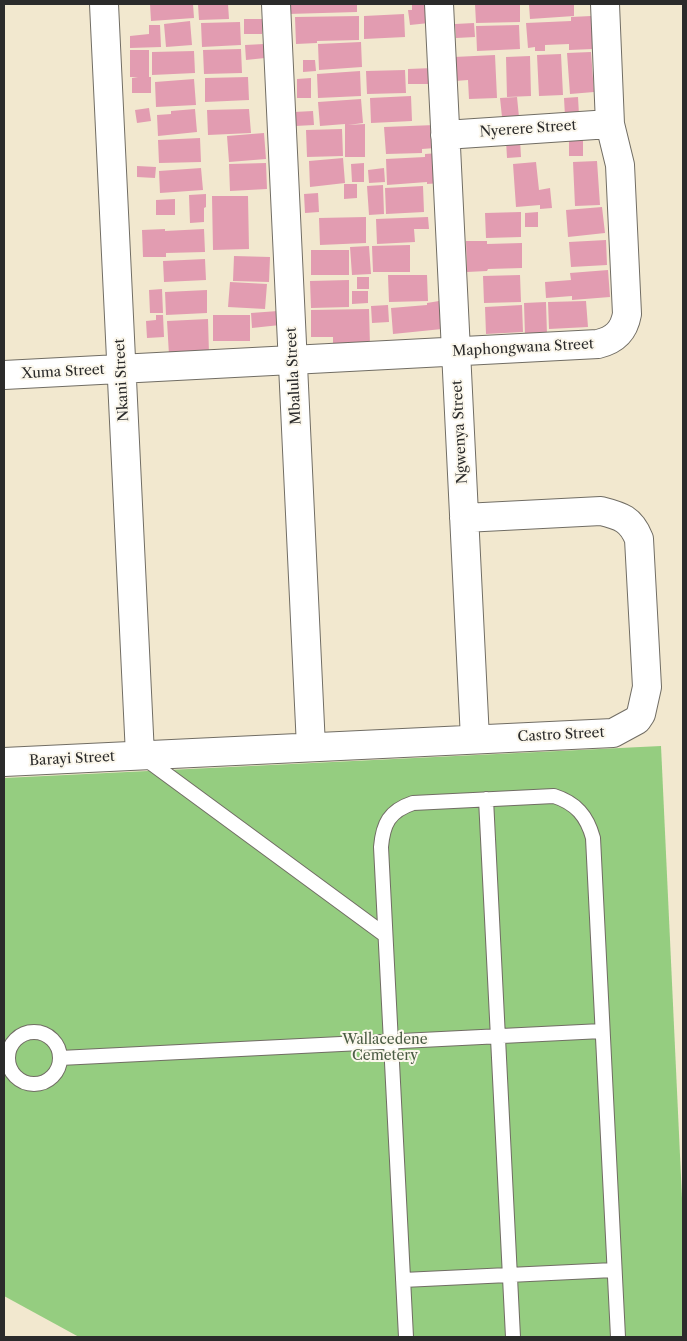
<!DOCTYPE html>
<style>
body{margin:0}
#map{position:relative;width:687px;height:1341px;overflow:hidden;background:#f2e8cf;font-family:"Libre Caslon Text",serif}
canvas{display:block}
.frame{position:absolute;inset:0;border:5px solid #2b2b2b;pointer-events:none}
</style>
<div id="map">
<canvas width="687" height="1341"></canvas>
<div class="frame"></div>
</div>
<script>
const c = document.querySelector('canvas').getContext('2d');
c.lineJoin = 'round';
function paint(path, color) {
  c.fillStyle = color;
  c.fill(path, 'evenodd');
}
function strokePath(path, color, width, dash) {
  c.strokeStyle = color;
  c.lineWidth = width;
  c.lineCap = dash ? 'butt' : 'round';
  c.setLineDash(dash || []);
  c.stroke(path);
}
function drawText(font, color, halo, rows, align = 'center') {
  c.font = font + ' "Libre Caslon Text",serif';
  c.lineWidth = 4;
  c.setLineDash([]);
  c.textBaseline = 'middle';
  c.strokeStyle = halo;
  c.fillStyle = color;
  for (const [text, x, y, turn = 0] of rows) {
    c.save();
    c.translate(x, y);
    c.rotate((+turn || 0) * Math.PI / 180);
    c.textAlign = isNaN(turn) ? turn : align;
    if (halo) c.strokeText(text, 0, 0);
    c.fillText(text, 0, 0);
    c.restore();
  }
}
const green = new Path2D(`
 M 661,746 L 683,1220 L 683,1337 L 79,1337 L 4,1296 L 4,778 Z`);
const building = new Path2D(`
 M 150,4 L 193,4 L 194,18 L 151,21 Z
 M 198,4 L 228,4 L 229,19 L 199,20 Z
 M 288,4 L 357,4 L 357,12 L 288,14 Z
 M 412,4 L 430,4 L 429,23 L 410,25 L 408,10 L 412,10 Z
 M 475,4 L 520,4 L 520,22 L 476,23 Z
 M 529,4 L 574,4 L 574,16 L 530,19 Z
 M 404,14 L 405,37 L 364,39 L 364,16 Z
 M 359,16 L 359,40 L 317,41 L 317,43 L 296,44 L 295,17 Z
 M 591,16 L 593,49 L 569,50 L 569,44 L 545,45 L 545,51 L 535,51 L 535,47 L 528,48 L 526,23 L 571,21 L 571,17 Z
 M 244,19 L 263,19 L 262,34 L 244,34 Z
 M 190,21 L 192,45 L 166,47 L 164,24 Z
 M 240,22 L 241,45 L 202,47 L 201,23 Z
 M 474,23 L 475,37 L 456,38 L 455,24 Z
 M 149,25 L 160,25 L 161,47 L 130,48 L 130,36 L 149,34 Z
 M 519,25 L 520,49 L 477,51 L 476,26 Z
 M 361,42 L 362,67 L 319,70 L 318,44 Z
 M 264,44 L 265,58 L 246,60 L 245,45 Z
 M 241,49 L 242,73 L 204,74 L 203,50 Z
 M 130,50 L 149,50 L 149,77 L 151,77 L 151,93 L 132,93 L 132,78 L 138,77 L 130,77 Z
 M 194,51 L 195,73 L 152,75 L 152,52 Z
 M 591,52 L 594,92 L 570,94 L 567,53 Z
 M 561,54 L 563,95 L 539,96 L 537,55 Z
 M 495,55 L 497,98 L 469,99 L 468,80 L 455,81 L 454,57 Z
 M 530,56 L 531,96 L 507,97 L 506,57 Z
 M 303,60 L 315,60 L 316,71 L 303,72 Z
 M 433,68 L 433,84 L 408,84 L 408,69 Z
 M 405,70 L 406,93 L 367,94 L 366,71 Z
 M 360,71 L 361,96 L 318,98 L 317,74 Z
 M 248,77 L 249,100 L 205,102 L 205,78 Z
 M 311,78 L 311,98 L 297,98 L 297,79 Z
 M 194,79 L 196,105 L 156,107 L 155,82 Z
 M 411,96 L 412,121 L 371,123 L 370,98 Z
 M 517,97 L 519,117 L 502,117 L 500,98 Z
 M 578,97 L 579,115 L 565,116 L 564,98 Z
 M 361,99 L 363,123 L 348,125 L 365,124 L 365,157 L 345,157 L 345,124 L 320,126 L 318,102 Z
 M 149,108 L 151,121 L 137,123 L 135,110 Z
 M 195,109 L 197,132 L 158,136 L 157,115 L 171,114 L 171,111 Z
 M 249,109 L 251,133 L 208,135 L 207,110 Z
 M 313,111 L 314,125 L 295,126 L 294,112 Z
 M 435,125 L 435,148 L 422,149 L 422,153 L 386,154 L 384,127 Z
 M 342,129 L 343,156 L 307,157 L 306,130 Z
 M 264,133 L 266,159 L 229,162 L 227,136 Z
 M 200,138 L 201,162 L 159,163 L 158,140 Z
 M 506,140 L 520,140 L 521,157 L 507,158 Z
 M 569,140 L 583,140 L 583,156 L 569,156 Z
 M 439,153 L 441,183 L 427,184 L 427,182 L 387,185 L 386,159 L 425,157 L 425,154 Z
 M 343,158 L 345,183 L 310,187 L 309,161 Z
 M 597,161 L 600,205 L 575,206 L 573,162 Z
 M 536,162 L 539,190 L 550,188 L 552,208 L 540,209 L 540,205 L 516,207 L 513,164 Z
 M 266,163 L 267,189 L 230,191 L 229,164 Z
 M 364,163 L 364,182 L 352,182 L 351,164 Z
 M 137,166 L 156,167 L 155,178 L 137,177 Z
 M 201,168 L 203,190 L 160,193 L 159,171 Z
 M 384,168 L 385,182 L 369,183 L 368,170 Z
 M 344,184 L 357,184 L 357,198 L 344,199 Z
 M 383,185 L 384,214 L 369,215 L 367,186 Z
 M 423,186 L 424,212 L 386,214 L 385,188 Z
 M 318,193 L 319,212 L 305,213 L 304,194 Z
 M 206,194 L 206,207 L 204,208 L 204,222 L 190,223 L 189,195 Z
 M 212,196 L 248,196 L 249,249 L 213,250 Z
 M 175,199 L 175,215 L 156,215 L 156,200 Z
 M 602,207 L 605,233 L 568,237 L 566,210 Z
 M 521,212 L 521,237 L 486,238 L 485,213 Z
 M 538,212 L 538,227 L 525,227 L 525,213 Z
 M 366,217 L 366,243 L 320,245 L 319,218 Z
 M 428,217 L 429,229 L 414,229 L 415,242 L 377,244 L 376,219 Z
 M 165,229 L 165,231 L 204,229 L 205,252 L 166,253 L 166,257 L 143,257 L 142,230 Z
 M 606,240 L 607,265 L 571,267 L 569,242 Z
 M 466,241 L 487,241 L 487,244 L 522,243 L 522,268 L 488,269 L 487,271 L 467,272 Z
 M 410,245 L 410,272 L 373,272 L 372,246 Z
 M 369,246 L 371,274 L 352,275 L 350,247 Z
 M 311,250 L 349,250 L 349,275 L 311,275 Z
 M 234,256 L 270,257 L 269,282 L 233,281 Z
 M 205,259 L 206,280 L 164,282 L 163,261 Z
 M 608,270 L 610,297 L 572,300 L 572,296 L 546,298 L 545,282 L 571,280 L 570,273 Z
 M 388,275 L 427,275 L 428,301 L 389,302 Z
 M 520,275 L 521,302 L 484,303 L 483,276 Z
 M 357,277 L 369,277 L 369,289 L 357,289 Z
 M 349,280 L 349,307 L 311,308 L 310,281 Z
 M 230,282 L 267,284 L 265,309 L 228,307 Z
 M 162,289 L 163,313 L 150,313 L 149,290 Z
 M 207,290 L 207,313 L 166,315 L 165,292 Z
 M 352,291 L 368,291 L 368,303 L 352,304 Z
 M 439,301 L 442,329 L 393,334 L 391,308 L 427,305 L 427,303 Z
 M 586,301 L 588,327 L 549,329 L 548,302 Z
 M 546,302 L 547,335 L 525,336 L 524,303 Z
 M 388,305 L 389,322 L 372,323 L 371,306 Z
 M 522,305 L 523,332 L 486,334 L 485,307 Z
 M 369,309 L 370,346 L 333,347 L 333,337 L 311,337 L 311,310 Z
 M 278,311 L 280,325 L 252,328 L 251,313 Z
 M 156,315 L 163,315 L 164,337 L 147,338 L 146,321 L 156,320 Z
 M 213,315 L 250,315 L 250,341 L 213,341 Z
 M 208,319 L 209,354 L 169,355 L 167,321 Z`);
const service = new Path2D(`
 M 143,757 L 385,935
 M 486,799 L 513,1337
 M8 1058a26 26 0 1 1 52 0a26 26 0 1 1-52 0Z
 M 60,1058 L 602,1031
 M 403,1280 L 614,1270
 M 406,1337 L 381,847 C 383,824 389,811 413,803 L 554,796 C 576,803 587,816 593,838 L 618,1337`);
const minor = new Path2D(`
 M 104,4 L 140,755
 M 276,4 L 311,747
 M 439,4 L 475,739
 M 445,135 L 610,124
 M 4,375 L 598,344 C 615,340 624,331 627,314 L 620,165 L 610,124 L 605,4
 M 4,762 L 613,733 L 637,720 L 641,714 L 647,687 L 639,539 C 631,519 621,516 601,511 L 464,518`);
const streetNames = [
 ["Nyerere Street",528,129,-4],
 ["Maphongwana Street",523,348,-3],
 ["Xuma Street",63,372,-3],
 ["Mbalula Street",294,376,-93],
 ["Nkani Street",122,380,-93],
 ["Ngwenya Street",460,432,-93],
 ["Castro Street",561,735,-3],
 ["Barayi Street",72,759,-3]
];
const parkNames = [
 ["Wallacedene",385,1040],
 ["Cemetery",385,1056]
];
paint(green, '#95cd80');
paint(building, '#e29cb1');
strokePath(service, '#716d64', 16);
strokePath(minor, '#716d64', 30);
strokePath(service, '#fff', 14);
strokePath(minor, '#fff', 28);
drawText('14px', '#2b2b2b', '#fbf7ec', streetNames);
drawText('14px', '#4b5c44', '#fbf7ec', parkNames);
</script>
